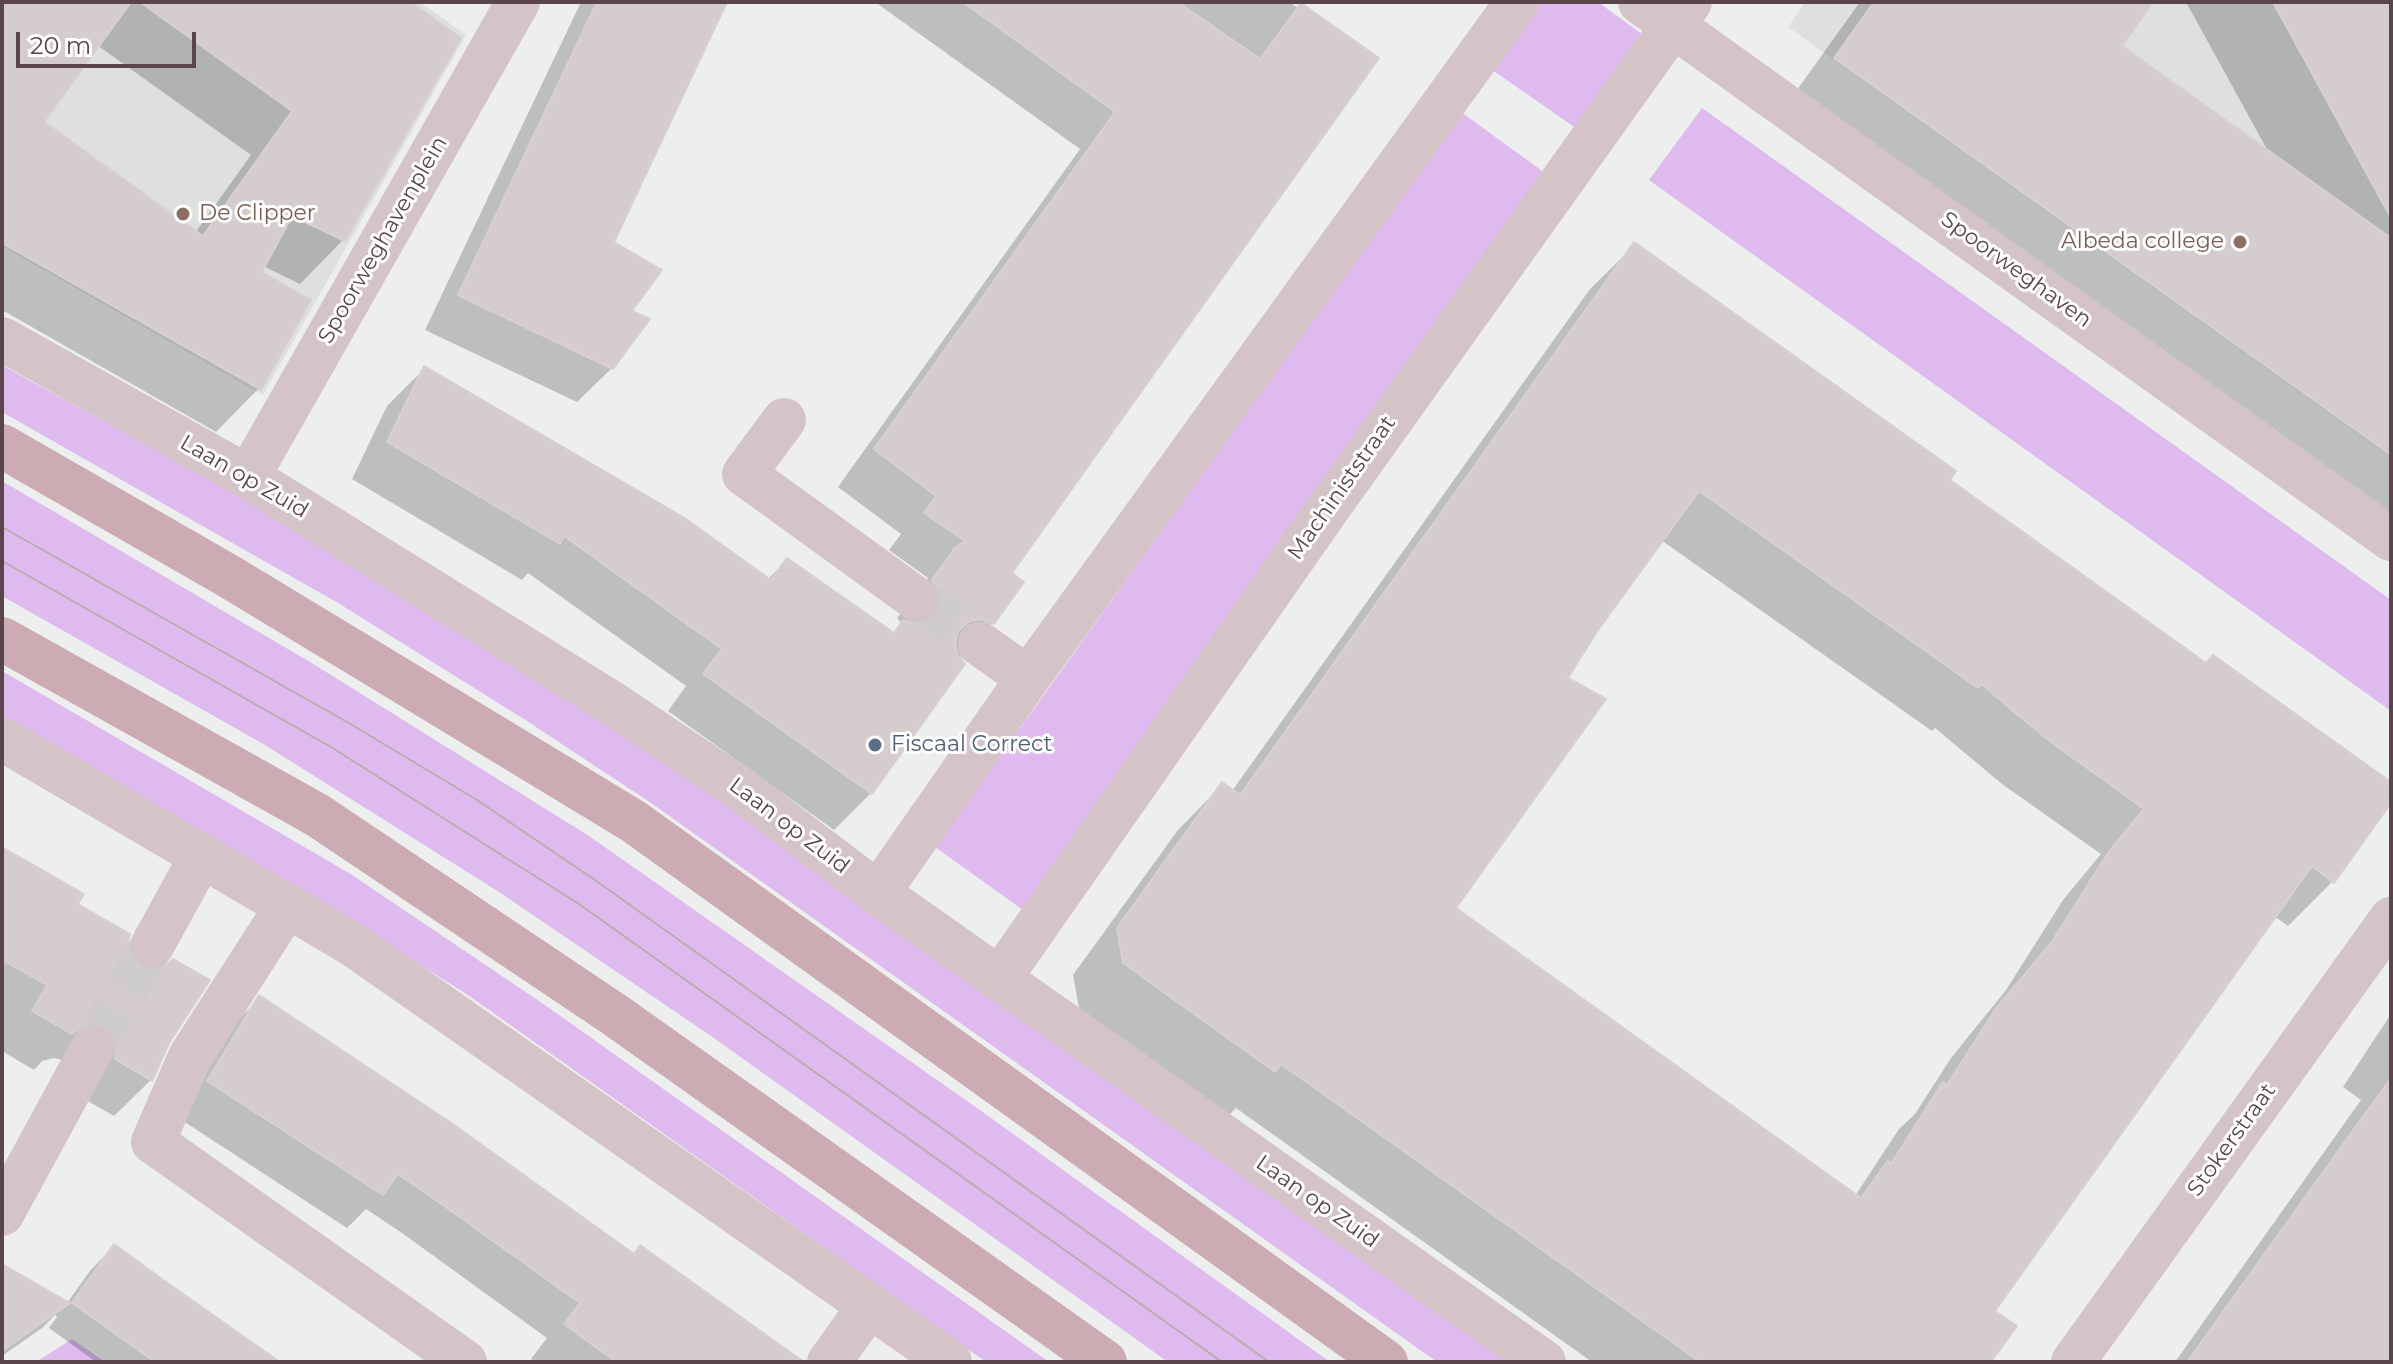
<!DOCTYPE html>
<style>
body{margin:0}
#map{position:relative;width:2393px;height:1364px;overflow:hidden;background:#ecefed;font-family:Montserrat,sans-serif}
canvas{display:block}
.frame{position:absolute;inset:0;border:4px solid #5a454a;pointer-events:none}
.scale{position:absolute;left:16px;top:32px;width:180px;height:36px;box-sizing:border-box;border:4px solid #5a454a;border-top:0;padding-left:10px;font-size:24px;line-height:28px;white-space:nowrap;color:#5a454a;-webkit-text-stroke:6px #fff;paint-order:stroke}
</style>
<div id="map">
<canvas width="2393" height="1364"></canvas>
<div class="frame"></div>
<div class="scale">20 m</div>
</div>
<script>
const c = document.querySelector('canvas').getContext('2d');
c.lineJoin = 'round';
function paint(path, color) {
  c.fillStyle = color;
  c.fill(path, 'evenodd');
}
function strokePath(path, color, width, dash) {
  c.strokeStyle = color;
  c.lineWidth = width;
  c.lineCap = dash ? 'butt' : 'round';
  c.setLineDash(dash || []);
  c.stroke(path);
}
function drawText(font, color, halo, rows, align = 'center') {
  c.font = font + ' Montserrat,sans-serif';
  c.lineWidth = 6;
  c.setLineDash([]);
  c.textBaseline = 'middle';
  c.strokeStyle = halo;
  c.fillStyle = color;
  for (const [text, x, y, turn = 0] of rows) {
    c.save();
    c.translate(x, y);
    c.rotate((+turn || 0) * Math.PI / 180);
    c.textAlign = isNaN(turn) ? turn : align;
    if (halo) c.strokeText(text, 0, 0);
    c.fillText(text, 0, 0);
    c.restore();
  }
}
const education = new Path2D(`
 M 131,2 L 420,2 L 466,35 L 263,395 L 2,246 L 2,182 Z
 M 1806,2 L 2391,2 L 2391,457 L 1788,27 Z`);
const green = new Path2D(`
 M 1539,2 L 1598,2 L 1647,38 L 1580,131 L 1491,69 Z
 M 1702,108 L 2391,600 L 2391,711 L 1649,180 Z
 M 1461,112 L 1549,176 L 1023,910 L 935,847 Z
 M 2,365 L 232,492 L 575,698 L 1515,1362 L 1437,1362 L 654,805 L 527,721 L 338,603 L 2,412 Z
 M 2,481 L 315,665 L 589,836 L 977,1108 L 1330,1362 L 1168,1362 L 711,1036 L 499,892 L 265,745 L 2,596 Z
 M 2,671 L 349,873 L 542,1003 L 1049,1362 L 986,1362 L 468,995 L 259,864 L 2,721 Z
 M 72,1339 L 105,1362 L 36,1362 Z`);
const shadow = new Path2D(`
 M 2,2 L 408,2 L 343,240 L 300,284 L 263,266 L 260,273 L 259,388 L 216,432 L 2,310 ZM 97,45 L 251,155 L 195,233 L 41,123 Z
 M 581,2 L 725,2 L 611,243 L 629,311 L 612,368 L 577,402 L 425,330 Z
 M 875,2 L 1289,2 L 1298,8 L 1009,573 L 993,622 L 958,658 L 871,793 L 834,830 L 668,711 L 686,686 L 528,573 L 522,580 L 352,479 L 387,406 L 424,369 L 767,580 L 787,560 L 892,634 L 902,624 L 897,618 L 928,578 L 889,550 L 901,534 L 838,487 L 1080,149 Z
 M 1860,2 L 2151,2 L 2119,46 L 2269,153 L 2186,2 L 2391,2 L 2391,552 L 1779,115 Z
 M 1635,245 L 1947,481 L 2205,665 L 2391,785 L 2391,799 L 2333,881 L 2288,926 L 2274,916 L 1992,1311 L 1988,1362 L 1592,1362 L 1236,1108 L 1229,1115 L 1079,1008 L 1073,975 L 1178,830 L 1222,785 L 1232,791 L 1590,289 ZM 1661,540 L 1932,731 L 1935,728 L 2002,784 L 2101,854 L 2063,900 L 2006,990 L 1951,1058 L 1915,1114 L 1899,1129 L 1855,1196 L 1454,909 L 1565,679 L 1595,632 Z
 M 2,850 L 125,947 L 167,1043 L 151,1080 L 114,1116 L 79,1096 L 67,1061 L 54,1058 L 42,1061 L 34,1070 L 2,1051 Z
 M 260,998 L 633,1255 L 748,1362 L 535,1362 L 531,1359 L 547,1338 L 402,1233 L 366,1209 L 347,1228 L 174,1115 L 226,1032 Z
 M 2391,1014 L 2391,1362 L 2175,1362 L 2361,1100 L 2343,1087 Z
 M 114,1246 L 275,1362 L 96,1362 L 49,1328 L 57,1317 L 55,1315 L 42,1328 L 2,1356 L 2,1266 L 67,1303 L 90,1271 Z`);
const building = new Path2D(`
 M 2,2 L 131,2 L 44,122 L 203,236 L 292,111 L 140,2 L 411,2 L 461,38 L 345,241 L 292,216 L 262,272 L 311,300 L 261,390 L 2,243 Z
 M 597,2 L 727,2 L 614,242 L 662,270 L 632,311 L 650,319 L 613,369 L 458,295 Z
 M 963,2 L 1178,2 L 1260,59 L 1301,3 L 1379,58 L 1012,573 L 1024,582 L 994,624 L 983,619 L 970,621 L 959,630 L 955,641 L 957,654 L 965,664 L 872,794 L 703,674 L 722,649 L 564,536 L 560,544 L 387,442 L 424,366 L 683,517 L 771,580 L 787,558 L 894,633 L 903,620 L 916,625 L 929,622 L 939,614 L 943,602 L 940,589 L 932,580 L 955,548 L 965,541 L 924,513 L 936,496 L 874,449 L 1115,112 Z
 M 1874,2 L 2153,2 L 2122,46 L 2391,238 L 2391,455 L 1834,58 Z
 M 2273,2 L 2391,2 L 2391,218 Z
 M 1634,242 L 1956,471 L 1950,480 L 2023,532 L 2206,663 L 2213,655 L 2391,782 L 2391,803 L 2334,883 L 2312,866 L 1995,1311 L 2017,1326 L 1991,1362 L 1700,1362 L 1281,1064 L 1275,1072 L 1123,963 L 1117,928 L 1222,782 L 1240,795 ZM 1699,491 L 1978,688 L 1981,684 L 2047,739 L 2144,809 L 2108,853 L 2051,943 L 1995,1010 L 1947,1085 L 1943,1082 L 1891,1164 L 1888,1161 L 1861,1198 L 1456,908 L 1606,699 L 1568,678 L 1596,633 Z
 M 2,847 L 84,894 L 78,904 L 130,934 L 127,947 L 130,958 L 139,967 L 153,971 L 164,968 L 173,959 L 210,980 L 169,1043 L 152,1081 L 115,1059 L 118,1046 L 115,1035 L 106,1026 L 92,1022 L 81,1025 L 72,1034 L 32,1011 L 47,985 L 2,960 Z
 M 259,995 L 450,1122 L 634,1254 L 640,1245 L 804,1362 L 616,1362 L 564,1324 L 580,1303 L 436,1200 L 398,1174 L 383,1195 L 207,1081 Z
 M 2391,1078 L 2391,1362 L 2187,1362 L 2334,1157 Z
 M 114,1244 L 169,1284 L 280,1362 L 155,1362 L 72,1303 Z
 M 2,1264 L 70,1303 L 2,1351 Z`);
const minorTunnel = new Path2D(`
 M 918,600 L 980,644
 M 93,1047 L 152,946`);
const minor = new Path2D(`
 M 1640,2 L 2391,539
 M 2,339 L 248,477 L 615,705 L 739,788 L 878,893 L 1544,1362
 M 784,420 L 744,474 L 918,600
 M 248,477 L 518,2
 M 980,644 L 1028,678
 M 2,739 L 352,944 L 950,1362
 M 878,893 L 1028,678 L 1517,2
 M 287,906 L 190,1057 L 153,1142 L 465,1362
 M 152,946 L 202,855
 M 1000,978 L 1329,507 L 1690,2
 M 2,1214 L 93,1047
 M 829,1362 L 870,1305
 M 2073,1362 L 2391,919`);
const major = new Path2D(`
 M 2,446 L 230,577 L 633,821 L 1386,1362
 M 2,639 L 317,815 L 615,1015 L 1105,1362`);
const tram = new Path2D(`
 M 2,527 L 347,722 L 477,800 L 595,880 L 1269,1362
 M 2,561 L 331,747 L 579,904 L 1222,1362`);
const markers = [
 [183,214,8,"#8d6e63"],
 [2240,242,8,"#8d6e63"],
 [875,745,8,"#5c6f8a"]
];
const educationNames = [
 ["De Clipper",199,214],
 ["Albeda college",2224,242,"right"]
];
const streetNames = [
 ["Spoorweghavenplein",383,240,-60],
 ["Spoorweghaven",2016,270,36],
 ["Laan op Zuid",244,477,30],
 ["Machiniststraat",1342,488,-55],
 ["Laan op Zuid",789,826,37],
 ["Stokerstraat",2232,1140,-54],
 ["Laan op Zuid",1317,1202,35]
];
const serviceNames = [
 ["Fiscaal Correct",891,745]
];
paint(education, '#dee0df');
paint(green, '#debaee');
paint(shadow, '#0003');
paint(building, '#d4cccd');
strokePath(building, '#d8d0d0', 2);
strokePath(minorTunnel, '#cfcdcc', 44, [44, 22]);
strokePath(minor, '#d4c3c7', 44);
strokePath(major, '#ccacb2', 44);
strokePath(tram, '#b7afaf', 2);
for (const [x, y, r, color] of markers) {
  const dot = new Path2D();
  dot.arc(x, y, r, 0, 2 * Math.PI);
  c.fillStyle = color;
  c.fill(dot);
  strokePath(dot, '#fff', 3);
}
drawText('22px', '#785e54', '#fff', educationNames, 'left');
drawText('22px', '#5a454a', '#fff', streetNames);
drawText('22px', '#4e5e75', '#fff', serviceNames, 'left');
</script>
